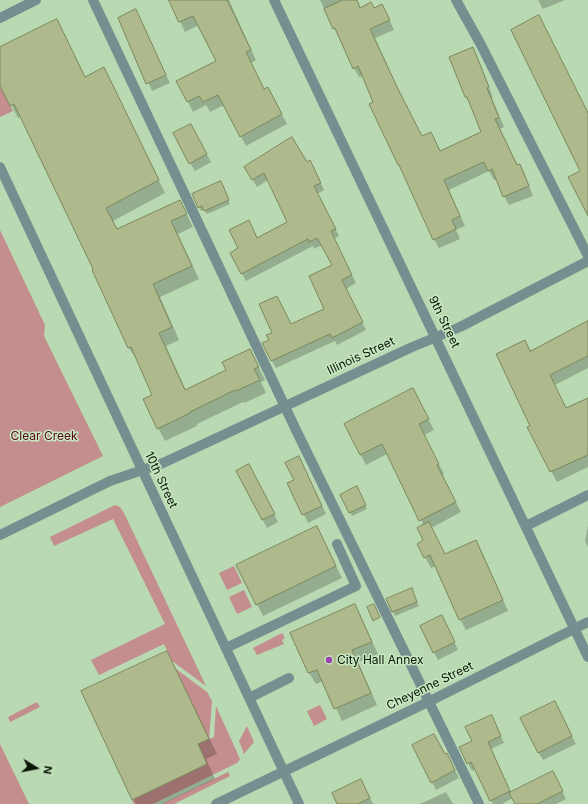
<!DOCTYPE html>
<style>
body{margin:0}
#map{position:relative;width:588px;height:804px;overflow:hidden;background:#b9d9b2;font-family:Inter,sans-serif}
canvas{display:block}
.north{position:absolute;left:16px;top:748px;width:40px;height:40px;-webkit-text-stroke:3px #c6e7bf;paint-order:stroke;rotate:100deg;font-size:11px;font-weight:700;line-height:16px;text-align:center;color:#0b1608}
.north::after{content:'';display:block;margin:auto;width:14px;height:18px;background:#0b1608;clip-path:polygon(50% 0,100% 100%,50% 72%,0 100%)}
</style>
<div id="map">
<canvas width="588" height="804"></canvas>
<div class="north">N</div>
</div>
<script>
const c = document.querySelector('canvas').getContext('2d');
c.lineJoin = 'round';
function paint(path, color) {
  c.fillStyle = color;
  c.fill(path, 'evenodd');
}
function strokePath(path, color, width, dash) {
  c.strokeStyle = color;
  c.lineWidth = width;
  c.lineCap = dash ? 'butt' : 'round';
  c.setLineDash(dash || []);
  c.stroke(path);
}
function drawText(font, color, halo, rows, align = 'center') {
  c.font = font + ' Inter,sans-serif';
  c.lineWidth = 3;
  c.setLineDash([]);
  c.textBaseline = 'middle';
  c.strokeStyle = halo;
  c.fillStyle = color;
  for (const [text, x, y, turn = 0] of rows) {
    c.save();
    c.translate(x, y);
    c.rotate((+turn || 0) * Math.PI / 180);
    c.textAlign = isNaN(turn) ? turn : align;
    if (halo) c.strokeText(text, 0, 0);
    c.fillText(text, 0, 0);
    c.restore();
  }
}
const green = new Path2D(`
 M 0,86 L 13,111 L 0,117 Z
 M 0,230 L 45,325 L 44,336 L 103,456 L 0,507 Z
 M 115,505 L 120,507 L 124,513 L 206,686 L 172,661 L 164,644 L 99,675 L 91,660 L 165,624 L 113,519 L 54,546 L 50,537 Z
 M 234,566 L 242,583 L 227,590 L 219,573 Z
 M 244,590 L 252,607 L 237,614 L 229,597 Z
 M 282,633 L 285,638 L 282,640 L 284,644 L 257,655 L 253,648 Z
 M 176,669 L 207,692 L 212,701 L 209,739 L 214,737 L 216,706 L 240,759 L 237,763 L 153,804 L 134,804 L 132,800 L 207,764 L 198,744 L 209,739 Z
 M 37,702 L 40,707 L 10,722 L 8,717 Z
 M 320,705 L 327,719 L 314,726 L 307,711 Z
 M 247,726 L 254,742 L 244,754 L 239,741 Z
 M 0,744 L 29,804 L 0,804 Z
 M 228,772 L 230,776 L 174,804 L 162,804 Z`);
const shadow = new Path2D(`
 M 170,0 L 229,0 L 256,60 L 251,63 L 265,90 L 273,98 L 287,124 L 246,146 L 224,105 L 210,112 L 206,105 L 193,112 L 178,81 L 217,62 L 199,25 L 185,32 Z
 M 320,0 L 357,0 L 360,8 L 374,9 L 387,15 L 394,30 L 375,38 L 403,100 L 422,138 L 431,133 L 441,152 L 482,133 L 472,106 L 466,97 L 472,49 L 477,58 L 493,97 L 492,98 L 504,127 L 500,129 L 518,166 L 520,166 L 525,175 L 533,196 L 509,205 L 504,196 L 497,179 L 494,180 L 489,171 L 449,190 L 465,226 L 456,230 L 460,239 L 439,248 L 434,239 L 363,76 L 359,77 L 354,68 Z
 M 538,0 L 565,0 L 543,9 Z
 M 136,10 L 170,83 L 152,91 L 119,18 Z
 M 0,47 L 85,77 L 104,68 L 165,193 L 113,221 L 117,230 L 180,201 L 193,227 L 178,234 L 199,279 L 160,297 L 179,340 L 166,346 L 186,391 L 227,370 L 250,350 L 265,380 L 261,382 L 266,393 L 244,403 L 243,402 L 197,424 L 197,426 L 165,441 L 158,428 L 154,395 L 138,360 L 137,360 L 129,348 L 95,270 L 21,116 L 18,118 L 0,83 Z
 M 195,133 L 211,162 L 195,171 L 190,163 Z
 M 306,163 L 314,169 L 324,190 L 317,194 L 339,236 L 334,239 L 356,283 L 346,289 L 366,330 L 337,345 L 335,341 L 276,368 L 272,361 L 270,340 L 291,325 L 325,309 L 334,265 L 322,245 L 314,249 L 313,246 L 246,281 L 231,253 L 239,249 L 253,229 L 258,239 L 288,223 L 268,180 L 257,187 L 245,167 Z
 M 222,186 L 230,204 L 207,214 L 204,210 L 201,211 L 193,195 Z
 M 588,322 L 588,368 L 555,385 L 566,409 L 588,399 L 588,467 L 557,482 L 528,428 L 531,426 L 525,341 L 531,351 Z
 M 418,400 L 434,430 L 424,435 L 444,474 L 442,475 L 461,512 L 431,528 L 445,555 L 476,541 L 482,552 L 508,611 L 466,630 L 460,619 L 436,566 L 431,568 L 418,544 L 424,541 L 424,526 L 387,454 L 366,465 L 345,425 Z
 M 303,465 L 326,514 L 308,523 L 289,484 L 295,481 Z
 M 237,472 L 253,473 L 278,522 L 267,528 Z
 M 359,491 L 367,509 L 352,516 L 341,495 Z
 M 588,525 L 588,547 L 585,541 Z
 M 317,528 L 342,578 L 263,616 L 257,604 Z
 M 413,593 L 419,606 L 395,616 L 387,600 Z
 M 354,605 L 361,617 L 378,654 L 358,662 L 377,705 L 342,721 L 323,681 L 316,684 L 309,673 L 292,634 Z
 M 446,624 L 458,650 L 438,660 L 434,652 Z
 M 167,652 L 175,667 L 217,754 L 206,759 L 215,779 L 163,804 L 136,804 L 133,799 Z
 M 559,710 L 576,744 L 543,760 L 538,752 Z
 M 495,723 L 504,743 L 491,749 L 511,793 L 557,780 L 566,799 L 556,804 L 516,804 L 513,798 L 502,804 L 493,804 L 475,769 L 472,771 L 460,748 L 473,742 Z
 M 445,755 L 451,762 L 459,778 L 436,790 L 432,782 Z
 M 365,788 L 373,804 L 338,804 Z
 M 446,792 L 453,804 L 420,804 Z`);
const building = new Path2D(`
 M 169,0 L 227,0 L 251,50 L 246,52 L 264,89 L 268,87 L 282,114 L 240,137 L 218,95 L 203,102 L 199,96 L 187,102 L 176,81 L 216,61 L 193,16 L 179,22 Z
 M 343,0 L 357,0 L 360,8 L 371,2 L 374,8 L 382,4 L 390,20 L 370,29 L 398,89 L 422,136 L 431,132 L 440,151 L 481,132 L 467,97 L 465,97 L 449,57 L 473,47 L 489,87 L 487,88 L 499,118 L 495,119 L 517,165 L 520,164 L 529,186 L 503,197 L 492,169 L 488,171 L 484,162 L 444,180 L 460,216 L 452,220 L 456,229 L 433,240 L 399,165 L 398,165 L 369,104 L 373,102 L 358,66 L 353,69 L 335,28 L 333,29 L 324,9 Z
 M 136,9 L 166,75 L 146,84 L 118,18 Z
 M 539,15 L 588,113 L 588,216 L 568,177 L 580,171 L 511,30 Z
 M 57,19 L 85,77 L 104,67 L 159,180 L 106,208 L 117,229 L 180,200 L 187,214 L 171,221 L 192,266 L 153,284 L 172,327 L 159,333 L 185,390 L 226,370 L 222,362 L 250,349 L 259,367 L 254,369 L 260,380 L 236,391 L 235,390 L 190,412 L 190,413 L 157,429 L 143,399 L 152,395 L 131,347 L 128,348 L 92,270 L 93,269 L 14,104 L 10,106 L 0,86 L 0,47 Z
 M 191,124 L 207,154 L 189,164 L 173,133 Z
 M 292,137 L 307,162 L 310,160 L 321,183 L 314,186 L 336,229 L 331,231 L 352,275 L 342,280 L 363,322 L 332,338 L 330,334 L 271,361 L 262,343 L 269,340 L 266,335 L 272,333 L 259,304 L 277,296 L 291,324 L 324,309 L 309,276 L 332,265 L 317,238 L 309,242 L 308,239 L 241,274 L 230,253 L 238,248 L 229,230 L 249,220 L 257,238 L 287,222 L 264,173 L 252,180 L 244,167 Z
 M 221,181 L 229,200 L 204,211 L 202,206 L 198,208 L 192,194 Z
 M 588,321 L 588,356 L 550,375 L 566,408 L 588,398 L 588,455 L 550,472 L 527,427 L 530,426 L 496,354 L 525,340 L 530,351 Z
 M 413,388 L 429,419 L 419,424 L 439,464 L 437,465 L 456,502 L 419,521 L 382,444 L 360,455 L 344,424 Z
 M 299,456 L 322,506 L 302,515 L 287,483 L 294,480 L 285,463 Z
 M 249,464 L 275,514 L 262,520 L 236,471 Z
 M 357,486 L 366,505 L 349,513 L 340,495 Z
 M 429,522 L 445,554 L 476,540 L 503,600 L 459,620 L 430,555 L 424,558 L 417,544 L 423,540 L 417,528 Z
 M 317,526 L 336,566 L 256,605 L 236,565 Z
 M 412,588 L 417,602 L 392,612 L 386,599 Z
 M 355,604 L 372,642 L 352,650 L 371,693 L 334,709 L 317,670 L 308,673 L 290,633 Z
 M 374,604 L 380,617 L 373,621 L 367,607 Z
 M 442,615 L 455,642 L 433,653 L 420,626 Z
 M 167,651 L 209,739 L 198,744 L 207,764 L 132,800 L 81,691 Z
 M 555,701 L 572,736 L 538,753 L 520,718 Z
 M 492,715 L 501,736 L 488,742 L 510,791 L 490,801 L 471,762 L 467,764 L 459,747 L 472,741 L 465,727 Z
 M 434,734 L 445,754 L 447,753 L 455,770 L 431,783 L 412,745 Z
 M 553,771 L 563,791 L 537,804 L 515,804 L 509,793 Z
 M 361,779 L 370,798 L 358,804 L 337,804 L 332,793 Z`);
const minor = new Path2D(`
 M 93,0 L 296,430 L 479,804
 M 274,0 L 588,657
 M 456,0 L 480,43 L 588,256
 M 0,18 L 36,0
 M 0,167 L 299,804
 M 526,526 L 588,495
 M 0,535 L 110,481 L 163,463 L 410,348 L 460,327 L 588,261
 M 226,648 L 356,586 L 337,544
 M 249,698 L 289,678
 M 216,804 L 428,702 L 588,622`);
const markers = [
 [329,660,4,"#9b43b0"]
];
const streetNames = [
 ["9th Street",444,322,64],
 ["Illinois Street",361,356,-25],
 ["10th Street",161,480,65],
 ["Cheyenne Street",430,686,-26]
];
const parkNames = [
 ["Clear Creek",44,436]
];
const poiNames = [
 ["City Hall Annex",337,660]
];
paint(green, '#c38e8d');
paint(shadow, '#0003');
paint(building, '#aeba8c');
strokePath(building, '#7c875b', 1);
strokePath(minor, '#758f90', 10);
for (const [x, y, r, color] of markers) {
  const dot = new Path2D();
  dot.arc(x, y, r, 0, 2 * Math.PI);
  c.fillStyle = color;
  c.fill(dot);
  strokePath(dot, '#c6e7bf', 1.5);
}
drawText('12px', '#0b1608', '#c6e7bf', streetNames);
drawText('12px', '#580715', '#c6e7bf', parkNames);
drawText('12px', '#0b1608', '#c6e7bf', poiNames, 'left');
</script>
